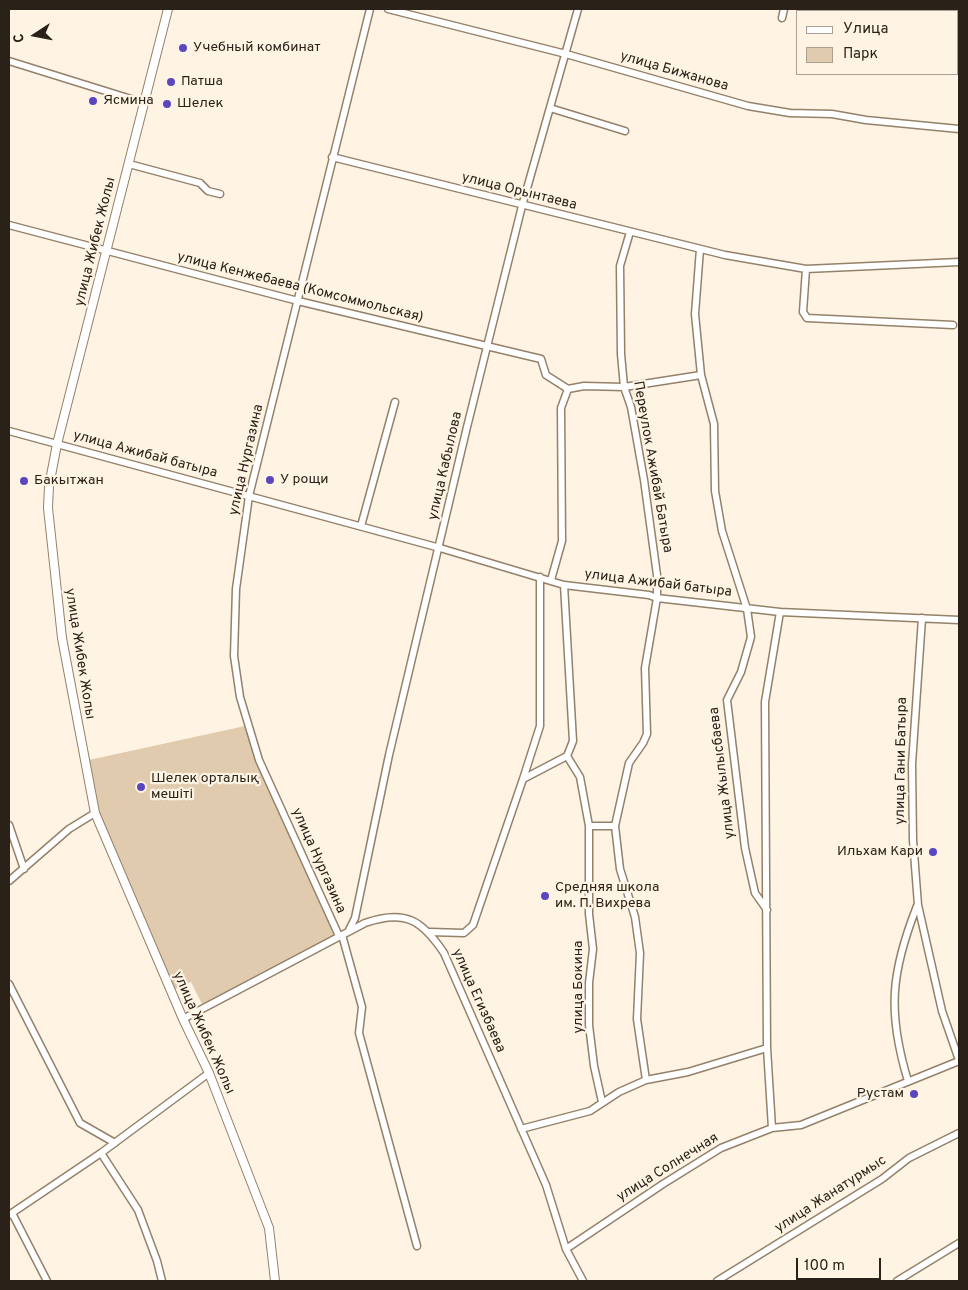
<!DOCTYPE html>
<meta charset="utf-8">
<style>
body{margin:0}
#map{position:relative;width:968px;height:1290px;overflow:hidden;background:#fff3e3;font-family:Overpass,sans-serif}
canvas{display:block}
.frame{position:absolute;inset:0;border:10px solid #2a2218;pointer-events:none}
.legend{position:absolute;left:796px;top:10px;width:162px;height:65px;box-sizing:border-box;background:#fff3e3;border:1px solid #aa9f92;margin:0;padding:6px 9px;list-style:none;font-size:15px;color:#2a2218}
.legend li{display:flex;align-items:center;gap:10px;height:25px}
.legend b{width:25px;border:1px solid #aa9f92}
.north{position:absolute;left:10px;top:10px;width:50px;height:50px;-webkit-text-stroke:4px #fff3e3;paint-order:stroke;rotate:259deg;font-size:14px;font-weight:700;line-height:20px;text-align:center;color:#2a2218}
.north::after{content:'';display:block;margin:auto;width:18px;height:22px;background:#2a2218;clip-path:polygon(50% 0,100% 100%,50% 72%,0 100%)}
.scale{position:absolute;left:796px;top:1258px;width:85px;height:22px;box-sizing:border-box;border:2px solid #2a2218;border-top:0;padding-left:6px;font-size:15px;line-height:18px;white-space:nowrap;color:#2a2218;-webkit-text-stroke:4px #fff3e3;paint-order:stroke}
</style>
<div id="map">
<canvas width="968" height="1290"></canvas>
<div class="frame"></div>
<ul class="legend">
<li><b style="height:6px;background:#fff"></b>Улица</li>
<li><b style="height:14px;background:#e0cbaf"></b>Парк</li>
</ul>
<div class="north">С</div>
<div class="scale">100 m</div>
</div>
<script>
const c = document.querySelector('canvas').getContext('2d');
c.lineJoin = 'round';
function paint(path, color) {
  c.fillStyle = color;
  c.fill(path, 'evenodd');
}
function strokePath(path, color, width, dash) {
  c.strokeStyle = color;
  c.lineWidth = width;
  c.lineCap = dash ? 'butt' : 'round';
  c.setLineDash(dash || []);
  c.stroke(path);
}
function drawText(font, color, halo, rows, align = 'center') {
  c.font = font + ' Overpass,sans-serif';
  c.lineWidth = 4.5;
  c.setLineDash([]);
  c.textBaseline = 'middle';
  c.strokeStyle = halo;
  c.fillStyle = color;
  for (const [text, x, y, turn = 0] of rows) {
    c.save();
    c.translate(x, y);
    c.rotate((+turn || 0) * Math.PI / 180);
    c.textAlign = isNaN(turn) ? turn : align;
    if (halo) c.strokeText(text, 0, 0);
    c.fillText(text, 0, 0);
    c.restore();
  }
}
const green = new Path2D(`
 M 245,726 L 256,761 L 337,937 L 203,1006 L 191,982 L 175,989 L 99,812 L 89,760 Z`);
const minor = new Path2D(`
 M 388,9 L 566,54 L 748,106 L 790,113 L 832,114 L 866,120 L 959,129
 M 782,18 L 784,9
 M 9,61 L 144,103
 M 550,108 L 625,131
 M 332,157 L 725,255 L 806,269 L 959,262
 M 129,164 L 200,183 L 208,191 L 220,194
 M 9,225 L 298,301 L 541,359 L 546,375 L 568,389
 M 630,232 L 620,266 L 621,354 L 624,387 L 631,407 L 644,480 L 657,575 L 657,598 L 645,668 L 647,734 L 643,743 L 629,763 L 615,826 L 620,869 L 635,917 L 640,953 L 637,1019 L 646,1080
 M 700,249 L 695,314 L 701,375 L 714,424 L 715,491 L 722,531 L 747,609 L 751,637 L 741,672 L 727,700 L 745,848 L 755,893 L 767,910
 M 806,269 L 803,312 L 807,318 L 953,325
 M 568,389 L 584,386 L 624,387 L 701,375
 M 9,431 L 440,548 L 564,585 L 649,595 L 657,598 L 780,612 L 959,620
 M 361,526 L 395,402
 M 551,580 L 562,541 L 561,408 L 568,389
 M 922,618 L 912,764 L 913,840 L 918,905 L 942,1011 L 959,1060
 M 567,756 L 580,777 L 589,826 L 589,914 L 593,949 L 589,983 L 589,1025 L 594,1066 L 602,1102
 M 523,779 L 540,726 L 540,577
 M 9,825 L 24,869
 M 589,826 L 615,826
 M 9,881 L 69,829 L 95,813
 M 348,932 L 355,918 L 389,755 L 467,427 L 522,206 L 578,9
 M 430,932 L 464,933 L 473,925 L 523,779 L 567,756 L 573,741 L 564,585
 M 342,935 L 362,1007 L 359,1033 L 417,1246
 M 339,936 L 259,760 L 240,697 L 234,656 L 236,589 L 249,496 L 370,9
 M 9,984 L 80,1123 L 115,1143
 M 183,1019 L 365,923 C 405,909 422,920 444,953 L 546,1185 L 566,1249 L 583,1281
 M 908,1081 C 887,1012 891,972 917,906
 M 772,1128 L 767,1048 L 765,702 L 780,612
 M 521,1129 L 590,1111 L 619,1092 L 646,1080 L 688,1072 L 767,1048
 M 101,1153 L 138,1210 L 157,1261 L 162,1281
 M 12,1213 L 47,1281
 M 9,1215 L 101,1153 L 209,1073
 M 566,1249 L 663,1184 L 721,1148 L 772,1128 L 801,1125 L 959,1061
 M 717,1281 L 882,1179 L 909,1158 L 959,1133
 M 897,1281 L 959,1243`);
const major = new Path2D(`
 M 168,9 L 57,444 L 49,486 L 48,508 L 62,638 L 95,813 L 183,1019 L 209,1073 L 269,1228 L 275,1281`);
const markers = [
 [183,48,5,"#5947bf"],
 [171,82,5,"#5947bf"],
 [93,101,5,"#5947bf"],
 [167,104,5,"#5947bf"],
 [270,480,5,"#5947bf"],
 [24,481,5,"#5947bf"],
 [141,787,5,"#5947bf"],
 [933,852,5,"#5947bf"],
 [545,896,5,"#5947bf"],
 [914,1094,5,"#5947bf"]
];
const poiNames = [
 ["Учебный комбинат",193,48],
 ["Патша",181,82],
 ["Ясмина",103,101],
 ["Шелек",177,104],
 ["У рощи",280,480],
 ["Бакытжан",34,481],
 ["Шелек орталық",151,779],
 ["мешіті",151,795],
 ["Ильхам Кари",923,852,"right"],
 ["Средняя школа",555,888],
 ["им. П. Вихрева",555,904],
 ["Рустам",904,1094,"right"]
];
const streetNames = [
 ["улица Бижанова",674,72,16],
 ["улица Орынтаева",519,192,14],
 ["улица Жибек Жолы",96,242,-76],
 ["улица Кенжебаева (Комсоммольская)",300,288,14],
 ["улица Ажибай батыра",145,455,15],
 ["улица Нургазина",247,460,-77],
 ["улица Кабылова",446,466,-77],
 ["Переулок Ажибай Батыра",652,467,80],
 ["улица Ажибай батыра",658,584,7],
 ["улица Жибек Жолы",79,654,81],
 ["улица Гани Батыра",902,761,-89],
 ["улица Жылысбаева",723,773,-97],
 ["улица Нургазина",318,861,66],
 ["улица Бокина",579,987,-90],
 ["улица Егизбаева",478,1001,66],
 ["улица Жибек Жолы",203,1033,66],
 ["улица Солнечная",668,1168,-32],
 ["улица Жанатурмыс",831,1195,-33]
];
paint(green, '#e0cbaf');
strokePath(minor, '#948169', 9);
strokePath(major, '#948169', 10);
strokePath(minor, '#fff', 6);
strokePath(major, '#fff', 8);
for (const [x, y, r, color] of markers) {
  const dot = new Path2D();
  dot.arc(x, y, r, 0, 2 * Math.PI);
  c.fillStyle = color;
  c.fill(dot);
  strokePath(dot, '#fff3e3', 2);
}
drawText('14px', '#2a2218', '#fff3e3', poiNames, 'left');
drawText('14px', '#2a2218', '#fff3e3', streetNames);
</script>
